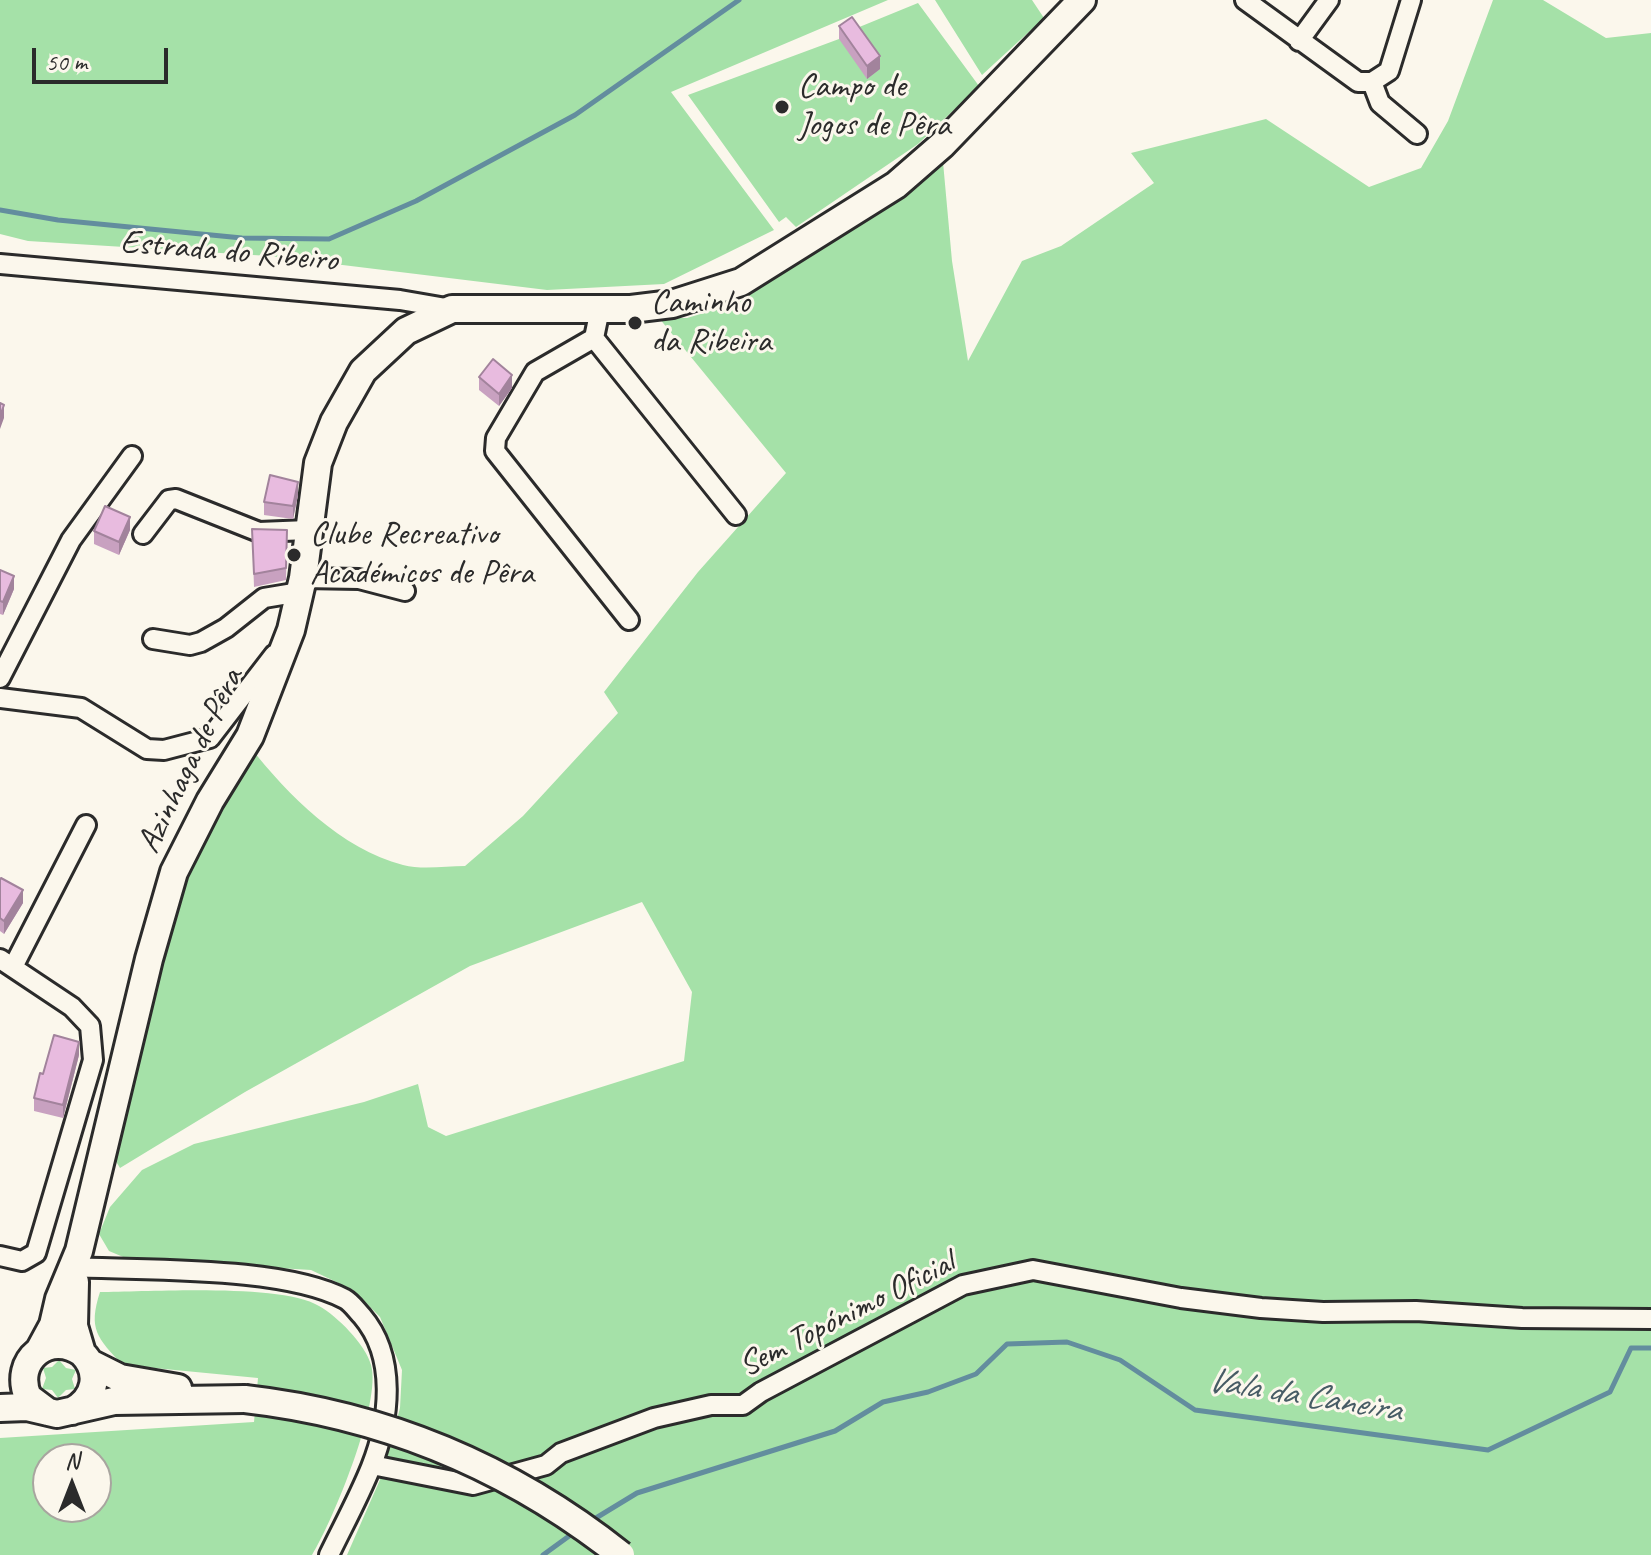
<!DOCTYPE html>
<meta charset="utf-8">
<style>
body{margin:0}
#map{position:relative;width:1651px;height:1555px;overflow:hidden;background:#fbf7ec;font-family:Caveat,sans-serif}
canvas{display:block}
.north{position:absolute;left:32px;top:1443px;width:80px;height:80px;box-sizing:border-box;background:#fbf7ec;border:2px solid #a8a59f;border-radius:50%;rotate:0deg;font-size:22px;font-weight:700;line-height:32px;text-align:center;color:#2b2b2b}
.north::after{content:'';display:block;margin:auto;width:28px;height:36px;background:#2b2b2b;clip-path:polygon(50% 0,100% 100%,50% 72%,0 100%)}
.scale{position:absolute;left:32px;top:48px;width:136px;height:36px;box-sizing:border-box;border:4px solid #2b2b2b;border-top:0;padding-left:10px;font-size:24px;line-height:28px;white-space:nowrap;color:#2b2b2b;-webkit-text-stroke:6px #fbf7ec;paint-order:stroke}
</style>
<div id="map">
<canvas width="1651" height="1555"></canvas>
<div class="north">N</div>
<div class="scale">50 m</div>
</div>
<script>
const c = document.querySelector('canvas').getContext('2d');
c.lineJoin = 'round';
function paint(path, color) {
  c.fillStyle = color;
  c.fill(path, 'evenodd');
}
function strokePath(path, color, width, dash) {
  c.strokeStyle = color;
  c.lineWidth = width;
  c.lineCap = dash ? 'butt' : 'round';
  c.setLineDash(dash || []);
  c.stroke(path);
}
function drawText(font, color, halo, rows, align = 'center') {
  c.font = font + ' Caveat,sans-serif';
  c.lineWidth = 6;
  c.setLineDash([]);
  c.textBaseline = 'middle';
  c.strokeStyle = halo;
  c.fillStyle = color;
  for (const [text, x, y, turn = 0] of rows) {
    c.save();
    c.translate(x, y);
    c.rotate((+turn || 0) * Math.PI / 180);
    c.textAlign = isNaN(turn) ? turn : align;
    if (halo) c.strokeText(text, 0, 0);
    c.fillText(text, 0, 0);
    c.restore();
  }
}
const green = new Path2D(`
 M 0,0 L 888,0 L 671,92 L 774,230 L 664,284 L 547,290 L 269,256 L 28,241 L 0,234 Z
 M 935,0 L 1032,0 L 1044,18 L 982,75 Z
 M 1493,0 L 1543,0 L 1606,38 L 1651,33 L 1651,1555 L 347,1555 L 382,1475 L 400,1408 L 402,1370 L 380,1317 L 353,1290 L 311,1270 L 128,1259 L 109,1251 L 99,1234 L 110,1207 L 142,1170 L 194,1144 L 364,1102 L 418,1084 L 428,1127 L 446,1136 L 684,1061 L 692,992 L 642,902 L 470,966 L 245,1092 L 120,1168 L 112,1155 L 185,867 L 250,747 C 288,795 341,849 403,865 C 422,870 446,866 465,866 L 523,816 L 618,713 L 604,692 L 698,572 L 786,473 L 659,318 L 687,318 L 738,303 L 943,162 L 952,261 L 968,361 L 1022,261 L 1061,246 L 1154,183 L 1131,153 L 1266,119 L 1369,187 L 1421,168 L 1448,121 Z
 M 918,3 L 979,86 L 918,144 L 796,227 L 786,217 L 779,222 L 688,95 L 839,39 L 852,30 Z
 M 100,1292 C 148,1292 281,1283 319,1306 C 337,1316 365,1344 371,1365 C 382,1402 333,1521 312,1555 L 0,1555 L 0,1438 L 254,1422 L 258,1378 L 123,1365 C 97,1338 88,1329 100,1292 ZM 48,1459 L 96,1459 L 96,1507 L 48,1507 Z
 M 59,1360 L 66,1368 L 76,1370 L 72,1379 L 75,1389 L 66,1390 L 58,1398 L 52,1390 L 42,1389 L 46,1378 L 43,1368 L 52,1367 Z`);
const stream = new Path2D(`
 M 0,210 L 58,220 L 242,238 L 329,239 L 416,201 L 575,115 L 739,0
 M 591,1521 L 637,1493 L 835,1431 L 883,1402 L 928,1392 L 976,1374 L 1007,1344 L 1067,1342 L 1120,1360 L 1195,1410 L 1488,1450 L 1610,1392 L 1631,1348 L 1651,1348
 M 543,1555 L 576,1531`);
const street = new Path2D(`
 M 1245,0 L 1358,82 L 1372,82 L 1389,71 L 1411,0
 M 1299,41 L 1329,0
 M 1372,82 L 1380,103 L 1417,134
 M 0,264 L 400,300 L 452,309
 M 600,309 L 594,338 L 736,515
 M 594,338 L 535,372 L 496,438 L 495,451 L 629,620
 M 143,534 L 169,500 L 176,499 L 259,532 L 308,530
 M 303,578 L 359,579 L 405,591
 M 153,639 L 190,645 L 201,642 L 226,628 L 264,598 L 300,592
 M 0,678 L 71,540 L 132,456
 M 0,698 L 81,708 L 147,749 L 164,750 L 210,738 L 274,655
 M 0,959 L 72,1007 L 90,1026 L 93,1060 L 36,1253 L 22,1261 L 0,1256
 M 13,967 L 86,825
 M 74,1267 C 148,1271 282,1266 345,1299 C 352,1303 357,1311 362,1316 C 397,1357 390,1419 371,1467 C 359,1497 343,1526 329,1555
 M 372,1465 L 473,1485 L 546,1465 L 561,1453 L 654,1418 L 711,1405 L 743,1405 L 761,1392 L 963,1285 L 1033,1270 L 1181,1298 L 1261,1308 L 1323,1312 L 1416,1311 L 1522,1318 L 1651,1319`);
const secondary = new Path2D(`
 M 75,1282 L 74,1326 L 82,1353
 M 40,1349 L 53,1325 L 59,1299 L 79,1251 L 149,959 L 174,872 L 210,801 L 250,736 L 291,630 L 303,578 L 318,463 L 334,422 L 363,371 L 406,331 L 452,309 L 631,309 L 672,304 L 741,282 L 896,185 L 942,145 L 1082,0
 M 90,1363 L 120,1378 L 178,1388
 M 0,1408 L 27,1407 L 57,1414 L 114,1401 L 245,1399
 M 48,1412 L 28,1397 C 12,1360 50,1330 82,1353 C 101,1372 96,1398 72,1411`);
const secondaryBridge = new Path2D(`
 M 245,1399 C 386,1415 510,1467 621,1555`);
const wall = new Path2D(`
 M 839,26 L 880,69 L 867,79 L 839,39 Z
 M 479,377 L 512,388 L 499,406 L 479,390 Z
 M 298,495 L 293,519 L 264,515 L 264,502 Z
 M 252,529 L 287,530 L 286,580 L 254,587 Z
 M 130,530 L 119,555 L 94,544 L 94,531 Z
 M 0,570 L 14,589 L 3,615 L 0,614 Z
 M 0,880 L 23,903 L 4,934 L 0,931 Z
 M 79,1055 L 63,1118 L 34,1111 L 34,1098 L 43,1074 Z`);
const shadedWall = new Path2D(`
 M 880,56 L 880,69 L 867,79 L 867,66 Z
 M 512,375 L 512,388 L 499,406 L 499,394 Z
 M 4,405 L 4,418 L 0,429 L 0,416 Z
 M 298,482 L 298,495 L 293,519 L 293,506 Z
 M 130,517 L 130,530 L 119,555 L 119,542 Z
 M 14,576 L 14,589 L 3,615 L 3,602 Z
 M 23,890 L 23,903 L 4,934 L 4,921 Z
 M 79,1042 L 79,1055 L 63,1118 L 63,1105 Z`);
const building = new Path2D(`
 M 852,17 L 880,56 L 867,66 L 839,26 Z
 M 493,359 L 512,375 L 499,394 L 479,377 Z
 M 0,403 L 4,405 L 0,416 Z
 M 270,475 L 298,482 L 293,506 L 264,502 Z
 M 105,506 L 130,517 L 119,542 L 94,531 Z
 M 252,529 L 287,530 L 286,568 L 254,574 Z
 M 0,570 L 14,576 L 3,602 L 0,601 Z
 M 1,878 L 23,890 L 4,921 L 0,918 L 0,880 Z
 M 54,1035 L 79,1042 L 63,1105 L 34,1098 L 40,1073 L 43,1074 Z`);
const markers = [
 [782,107,8,"#2b2b2b"],
 [635,323,8,"#2b2b2b"],
 [294,555,8,"#2b2b2b"]
];
const poiNames = [
 ["Campo de",798,87],
 ["Jogos de Pêra",798,126],
 ["Caminho",651,303],
 ["da Ribeira",651,342],
 ["Clube Recreativo",310,535],
 ["Académicos de Pêra",310,574]
];
const streetNames = [
 ["Estrada do Ribeiro",229,252,5],
 ["Azinhaga de Pêra",191,761,-64],
 ["Sem Topónimo Oficial",847,1315,-27]
];
const waterNames = [
 ["Vala da Caneira",1304,1396,9]
];
paint(green, '#a5e1a8');
strokePath(stream, '#638d9e', 5);
strokePath(street, '#2b2b2b', 24);
strokePath(secondary, '#2b2b2b', 32);
strokePath(street, '#fbf7ec', 18);
strokePath(secondary, '#fbf7ec', 26);
strokePath(secondaryBridge, '#2b2b2b', 32, []);
strokePath(secondaryBridge, '#fbf7ec', 26);
paint(wall, '#c8a1c0');
paint(shadedWall, '#a2839c');
paint(building, '#e8bbdf');
strokePath(building, '#a2839c', 2);
for (const [x, y, r, color] of markers) {
  const dot = new Path2D();
  dot.arc(x, y, r, 0, 2 * Math.PI);
  c.fillStyle = color;
  c.fill(dot);
  strokePath(dot, '#fbf7ec', 3);
}
drawText('34px', '#2b2b2b', '#fbf7ec', poiNames, 'left');
drawText('34px', '#2b2b2b', '#fbf7ec', streetNames);
drawText('italic 36px', '#475c65', '#fbf7ec', waterNames);
</script>
